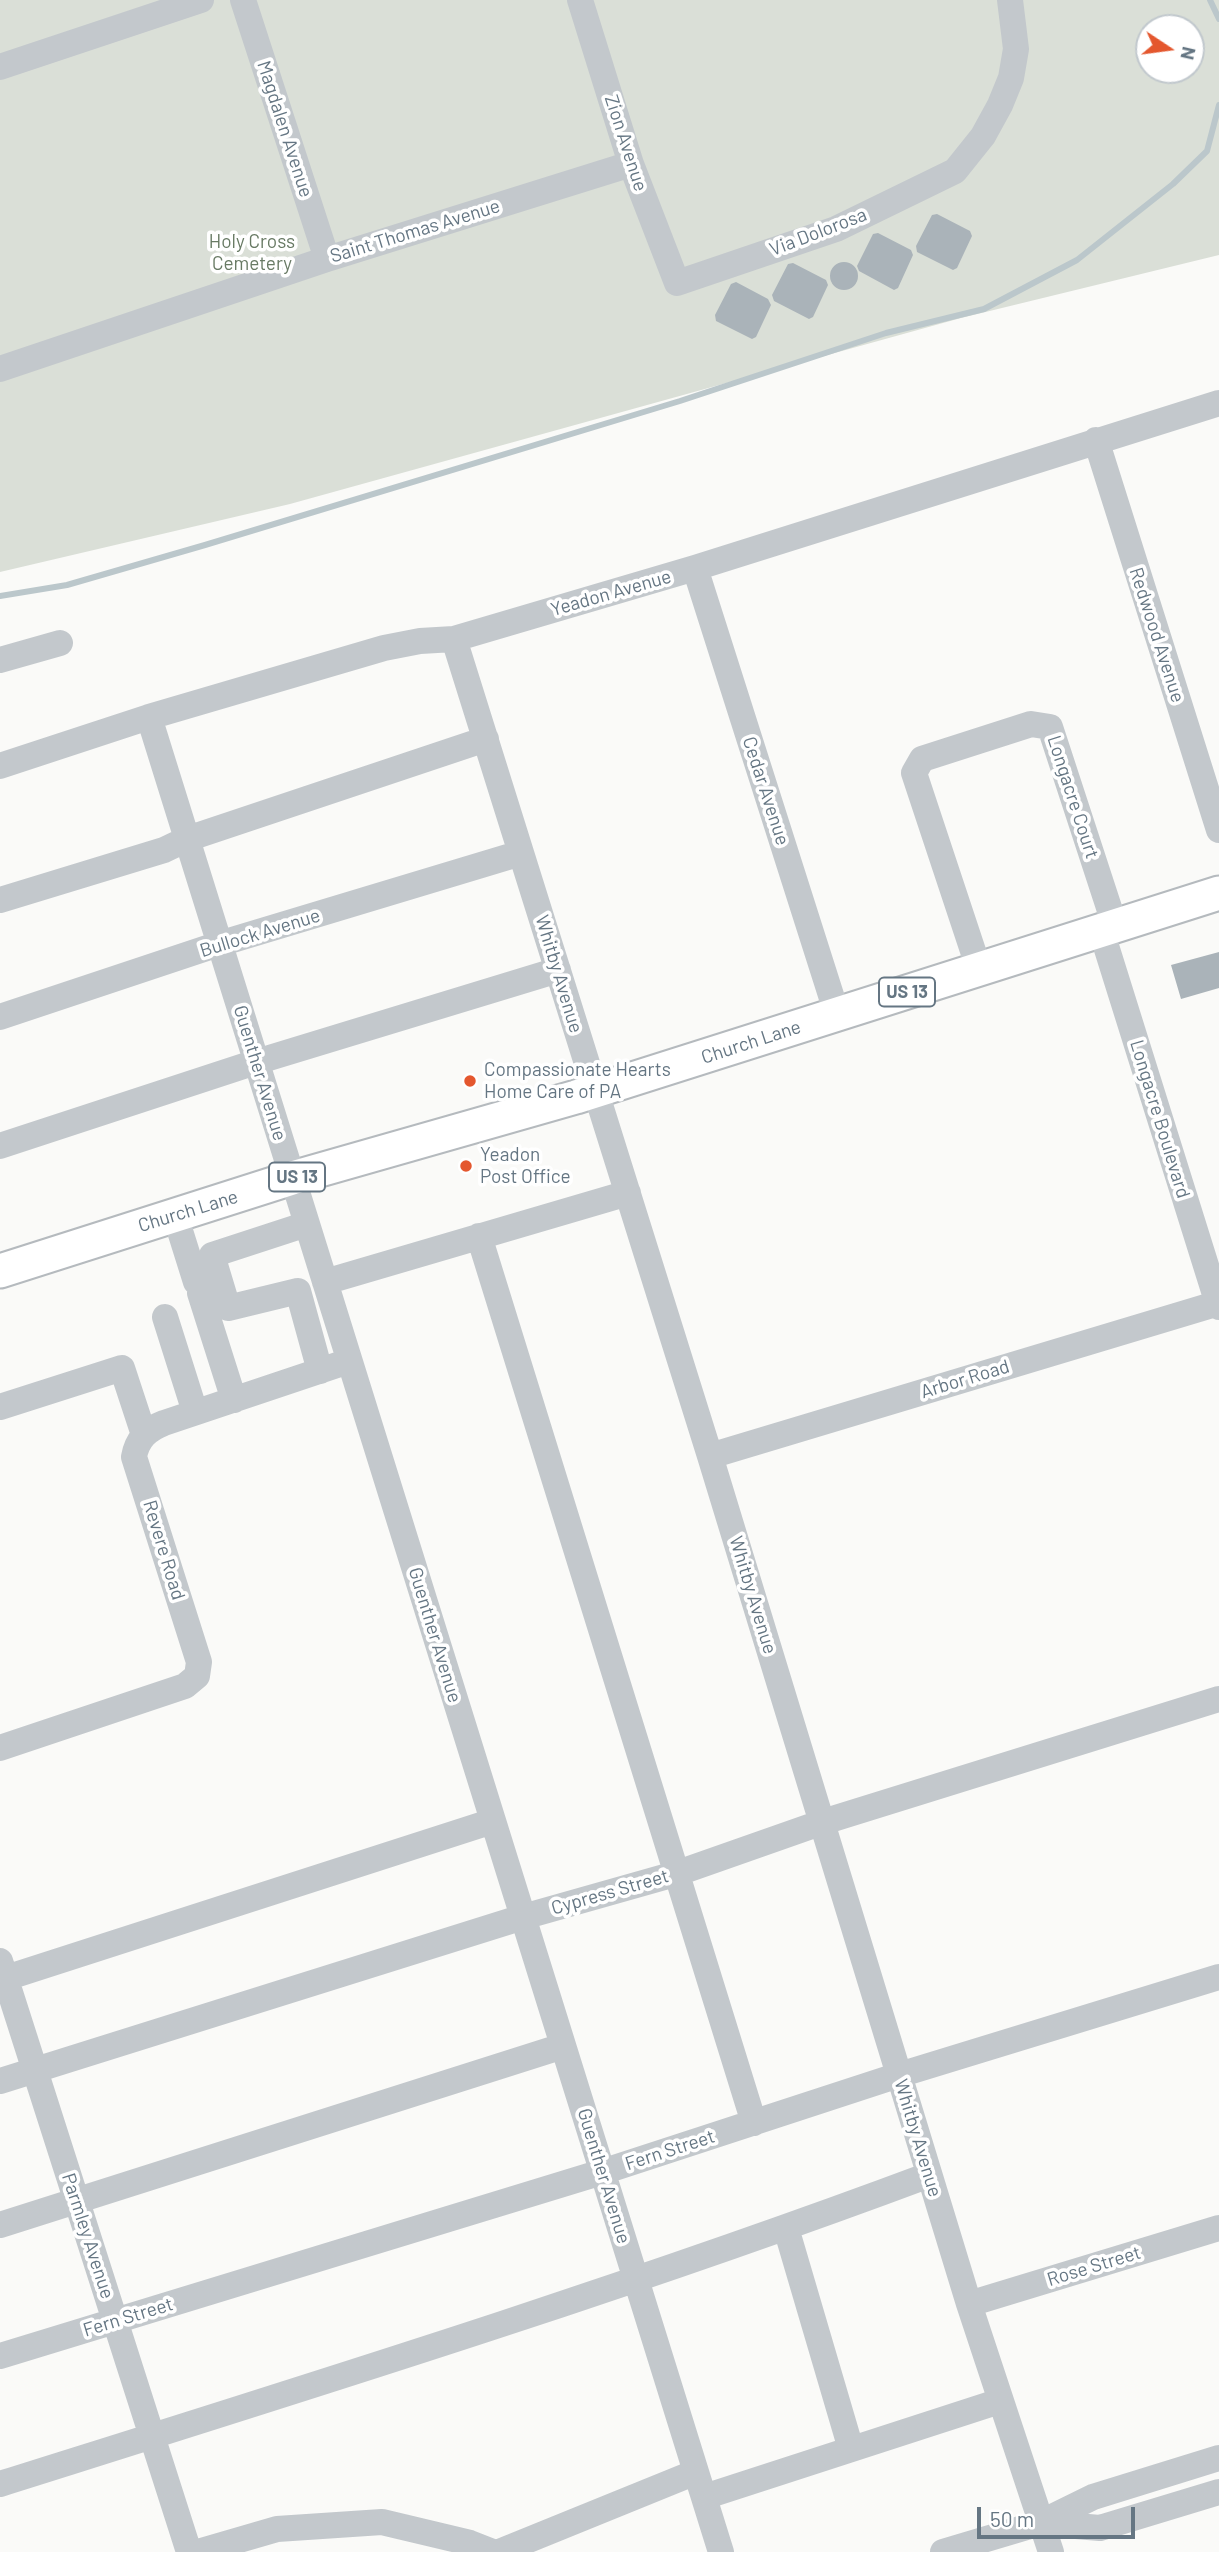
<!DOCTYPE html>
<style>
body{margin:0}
#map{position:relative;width:1219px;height:2552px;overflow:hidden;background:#fafaf8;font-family:Barlow,sans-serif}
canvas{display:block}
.north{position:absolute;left:1135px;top:14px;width:70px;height:70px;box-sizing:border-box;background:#fff;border:2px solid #c1c8cd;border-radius:50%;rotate:103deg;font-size:19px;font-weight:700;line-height:28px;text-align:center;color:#657683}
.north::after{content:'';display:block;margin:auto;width:24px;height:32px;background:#e4572e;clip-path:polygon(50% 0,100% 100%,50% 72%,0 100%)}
.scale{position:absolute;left:977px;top:2507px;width:158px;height:32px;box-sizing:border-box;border:4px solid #657683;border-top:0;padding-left:9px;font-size:21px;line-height:24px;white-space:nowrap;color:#657683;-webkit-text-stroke:5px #fff;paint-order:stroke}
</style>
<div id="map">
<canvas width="1219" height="2552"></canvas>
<div class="north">N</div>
<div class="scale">50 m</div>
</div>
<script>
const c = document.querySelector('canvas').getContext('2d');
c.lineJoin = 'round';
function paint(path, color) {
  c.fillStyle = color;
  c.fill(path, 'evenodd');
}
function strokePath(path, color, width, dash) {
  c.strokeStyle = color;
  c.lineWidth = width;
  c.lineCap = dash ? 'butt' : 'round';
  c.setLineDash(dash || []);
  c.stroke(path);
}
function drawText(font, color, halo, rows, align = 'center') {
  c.font = font + ' Barlow,sans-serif';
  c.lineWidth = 7;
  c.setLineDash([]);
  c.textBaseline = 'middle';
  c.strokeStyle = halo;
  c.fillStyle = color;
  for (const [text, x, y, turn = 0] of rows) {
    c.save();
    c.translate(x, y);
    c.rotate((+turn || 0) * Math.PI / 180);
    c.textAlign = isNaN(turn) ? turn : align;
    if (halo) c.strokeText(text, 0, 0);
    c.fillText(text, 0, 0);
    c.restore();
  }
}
const green = new Path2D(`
 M 0,0 L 1219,0 L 1219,255 L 961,318 L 290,504 L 0,572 ZM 1149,28 L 1191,28 L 1191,70 L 1149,70 Z`);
const stream = new Path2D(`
 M 1210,0 L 1219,19
 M 0,596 L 67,585 L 205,545 L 680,401 L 886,333 L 984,309 L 1077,260 L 1173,184 L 1207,151 L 1219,105`);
const building = new Path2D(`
 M 937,214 L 970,231 L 972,236 L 957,268 L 953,270 L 917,252 L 916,246 L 932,215 Z
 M 878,233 L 911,250 L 913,255 L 898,288 L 894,290 L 859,271 L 857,266 L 873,234 Z
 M830 276a14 14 0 1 1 28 0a14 14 0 1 1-28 0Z
 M 793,263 L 826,280 L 828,285 L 813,317 L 809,319 L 774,301 L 772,295 L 788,264 Z
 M 736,282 L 768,299 L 771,305 L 756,337 L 752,339 L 716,321 L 715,315 L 731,284 Z
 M 1219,952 L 1219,988 L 1181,999 L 1171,965 Z`);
const minor = new Path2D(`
 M 243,0 L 327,259
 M 580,0 L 631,164 L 677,283 L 836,229 L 955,171 L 983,136 L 1000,105 L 1011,78 L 1016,49 L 1010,0
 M 0,67 L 201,0
 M 0,369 L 327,259 L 631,164
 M 1096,440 L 1219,830
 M 695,568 L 837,1014
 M 454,639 L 710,1456 L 969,2304 L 1051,2552
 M 0,660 L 60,643
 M 149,717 L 721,2552
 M 0,766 L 149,717 L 384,648 L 420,641 L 454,639 L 695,568 L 1219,403
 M 0,900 L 164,850 L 187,839 L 486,739
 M 1101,930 L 1219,1307
 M 979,969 L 914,773 L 922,759 L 1031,724 L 1050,727 L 1115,926
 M 0,1017 L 219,944 L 521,853
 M 0,1146 L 256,1062 L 558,970
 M 175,1215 L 196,1282
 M 307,1224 L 212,1255 L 228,1308 L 298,1291 L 320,1371
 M 479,1236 L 754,2123
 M 325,1282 L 628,1193
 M 200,1293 L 234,1400
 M 165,1317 L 195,1412
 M 0,1407 L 122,1368 L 144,1435
 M 710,1456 L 1219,1303
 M 0,1748 L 185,1686 L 197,1676 L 199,1662 L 134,1457 C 137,1439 148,1429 164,1423 L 349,1361
 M 0,1961 L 189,2552
 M 0,1980 L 493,1821
 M 0,2081 L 523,1917 L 675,1874 L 823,1822 L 1219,1699
 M 0,2225 L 563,2046
 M 786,2228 L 851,2449
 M 969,2304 L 1219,2228
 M 0,2356 L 602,2172 L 899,2075 L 1219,1977
 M 0,2484 C 311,2386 624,2289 929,2175
 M 704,2497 L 1000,2401
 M 1040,2523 L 1100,2528 L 1219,2492
 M 198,2552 L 277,2529 L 382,2522 L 470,2543 L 493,2552
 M 499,2552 L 696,2472
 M 943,2552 L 1040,2523 L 1093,2497 L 1219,2458`);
const major = new Path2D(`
 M 0,1271 L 292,1178 L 576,1097 L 1219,893`);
const markers = [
 [470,1081,7,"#e4572e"],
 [466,1166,7,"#e4572e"]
];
const shields = [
 [907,992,56],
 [297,1177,56]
];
const shieldNames = [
 ["US 13",907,992],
 ["US 13",297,1177]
];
const streetNames = [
 ["Magdalen Avenue",285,129,72],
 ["Zion Avenue",626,143,72],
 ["Saint Thomas Avenue",415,231,-17],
 ["Via Dolorosa",818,232,-21],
 ["Yeadon Avenue",611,593,-16],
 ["Redwood Avenue",1157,635,72],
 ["Cedar Avenue",766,791,72],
 ["Longacre Court",1073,797,72],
 ["Bullock Avenue",260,933,-17],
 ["Whitby Avenue",559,974,73],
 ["Church Lane",751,1042,-18],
 ["Guenther Avenue",260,1073,73],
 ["Longacre Boulevard",1160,1119,73],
 ["Church Lane",188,1211,-17],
 ["Arbor Road",965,1379,-17],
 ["Revere Road",164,1550,73],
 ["Whitby Avenue",753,1595,73],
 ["Guenther Avenue",435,1635,73],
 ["Cypress Street",610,1892,-16],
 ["Whitby Avenue",918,2138,73],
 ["Fern Street",670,2150,-18],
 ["Guenther Avenue",604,2176,73],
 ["Parmley Avenue",88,2236,72],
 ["Rose Street",1094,2266,-17],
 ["Fern Street",128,2317,-17]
];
const parkNames = [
 ["Holy Cross",252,242],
 ["Cemetery",252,264]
];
const poiNames = [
 ["Compassionate Hearts",484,1070],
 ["Home Care of PA",484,1092],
 ["Yeadon",480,1155],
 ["Post Office",480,1177]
];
paint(green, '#dadfd7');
strokePath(stream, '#bbc7cb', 6);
paint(building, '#aab3b9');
strokePath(major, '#b5babe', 37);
strokePath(minor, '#c3c8cc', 26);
strokePath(major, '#fff', 33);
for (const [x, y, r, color] of markers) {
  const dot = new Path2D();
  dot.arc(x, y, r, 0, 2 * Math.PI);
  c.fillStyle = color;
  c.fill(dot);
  strokePath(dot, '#fff', 2.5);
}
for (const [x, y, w] of shields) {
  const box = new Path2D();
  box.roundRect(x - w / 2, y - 14.5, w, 29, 5);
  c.fillStyle = '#fff';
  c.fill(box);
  strokePath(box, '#657683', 2);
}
drawText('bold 18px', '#657683', null, shieldNames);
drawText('19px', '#657683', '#fff', streetNames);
drawText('19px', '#687a64', '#fff', parkNames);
drawText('19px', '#657683', '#fff', poiNames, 'left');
</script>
